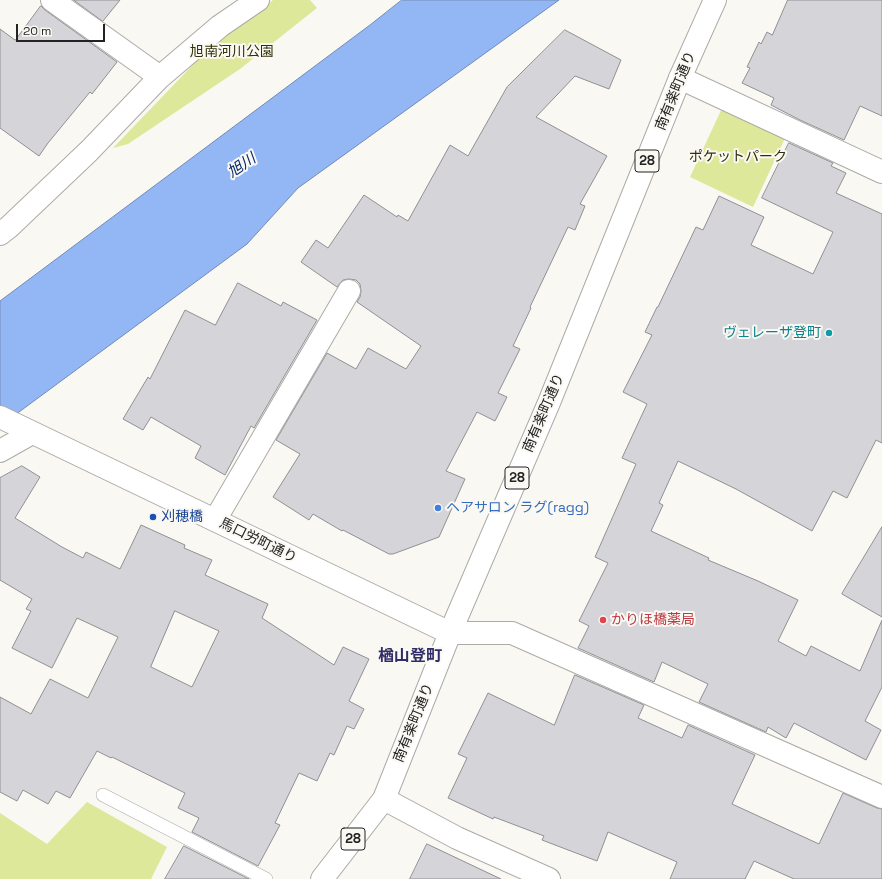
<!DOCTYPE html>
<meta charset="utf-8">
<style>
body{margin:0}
#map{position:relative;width:882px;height:879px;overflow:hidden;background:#faf8f3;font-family:"Space Grotesk",sans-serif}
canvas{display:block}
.scale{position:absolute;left:16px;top:24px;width:89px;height:18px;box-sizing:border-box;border:2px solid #242322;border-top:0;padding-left:5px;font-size:12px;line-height:14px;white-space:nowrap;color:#242322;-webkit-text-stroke:3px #faf8f3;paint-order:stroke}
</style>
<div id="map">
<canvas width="882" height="879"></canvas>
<div class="scale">20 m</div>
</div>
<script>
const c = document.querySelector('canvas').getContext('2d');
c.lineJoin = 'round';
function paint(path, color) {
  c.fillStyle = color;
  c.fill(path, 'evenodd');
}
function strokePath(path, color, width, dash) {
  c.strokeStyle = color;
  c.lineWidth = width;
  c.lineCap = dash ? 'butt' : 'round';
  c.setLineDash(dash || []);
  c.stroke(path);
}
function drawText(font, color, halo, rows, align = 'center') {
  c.font = font + ' "Space Grotesk","Noto Sans JP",sans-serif';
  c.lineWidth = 4;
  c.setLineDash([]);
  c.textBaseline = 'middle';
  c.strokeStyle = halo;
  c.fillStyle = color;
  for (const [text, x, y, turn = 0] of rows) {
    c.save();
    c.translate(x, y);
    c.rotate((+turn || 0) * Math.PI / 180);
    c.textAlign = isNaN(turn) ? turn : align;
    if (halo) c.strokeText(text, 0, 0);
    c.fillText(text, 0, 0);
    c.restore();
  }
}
const green = new Path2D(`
 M 273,0 L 310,0 L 317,8 L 240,69 L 128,144 L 113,148 L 211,46 Z
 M 723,106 L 786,136 L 753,207 L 690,177 Z
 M 87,802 L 167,847 L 151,879 L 0,879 L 0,813 L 47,844 Z`);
const water = new Path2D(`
 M 402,0 L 559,0 L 298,188 L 247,244 L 0,426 L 0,301 L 370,25 Z`);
const building = new Path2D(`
 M 74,0 L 120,0 L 103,21 Z
 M 788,0 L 882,0 L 882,116 L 860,106 L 844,140 L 800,120 L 771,105 L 774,98 L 742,83 L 750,68 L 747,67 L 759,42 L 761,44 L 767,32 L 772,35 Z
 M 41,6 L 45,10 L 117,62 L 92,94 L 90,92 L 48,143 L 39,156 L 0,128 L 0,29 L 15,40 Z
 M 565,30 L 621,60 L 609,89 L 575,76 L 536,117 L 607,156 L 580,204 L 585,206 L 575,230 L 568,227 L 530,307 L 531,308 L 513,346 L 520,349 L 498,393 L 507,397 L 495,421 L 477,412 L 446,471 L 465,479 L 439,537 L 393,554 L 389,554 L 343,530 L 342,531 L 313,514 L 309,520 L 273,497 L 300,454 L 276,440 L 327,353 L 356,369 L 368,348 L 406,369 L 421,346 L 357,302 L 360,297 L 361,291 L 360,284 L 356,280 L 349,279 L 343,280 L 337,287 L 301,262 L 316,240 L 328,248 L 364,195 L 397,217 L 398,215 L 408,221 L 450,145 L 468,156 L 507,87 Z
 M 789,143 L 833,163 L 831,166 L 846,173 L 836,193 L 882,214 L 882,443 L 876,440 L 847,498 L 833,491 L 812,531 L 736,489 L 678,461 L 659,503 L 663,505 L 651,531 L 709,558 L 708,560 L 758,581 L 798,600 L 778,641 L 806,656 L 811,646 L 860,671 L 882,620 L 882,687 L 865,721 L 881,730 L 866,760 L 794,723 L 786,738 L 768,727 L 766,732 L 699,702 L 708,684 L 662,662 L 654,682 L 578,648 L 589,626 L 579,621 L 608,563 L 595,557 L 636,464 L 622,458 L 647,404 L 623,392 L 652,335 L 645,332 L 657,307 L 658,307 L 696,227 L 703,230 L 719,196 L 764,217 L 751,245 L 813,274 L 833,232 L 762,198 Z
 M 238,283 L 281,306 L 283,302 L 317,320 L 254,428 L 251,426 L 225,475 L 195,458 L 201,446 L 151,417 L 143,430 L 123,419 L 148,377 L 150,379 L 185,310 L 215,325 Z
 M 22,466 L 40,477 L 15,518 L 62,547 L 83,558 L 86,552 L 120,569 L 141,525 L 185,545 L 184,548 L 212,560 L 205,575 L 268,604 L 262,618 L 334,665 L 343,647 L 369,659 L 349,701 L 364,709 L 354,729 L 347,726 L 334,755 L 330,753 L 317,781 L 299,773 L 275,823 L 280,825 L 258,866 L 192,832 L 199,818 L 178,808 L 185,793 L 112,757 L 111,758 L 97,751 L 70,798 L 56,791 L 48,804 L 23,790 L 17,801 L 0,792 L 0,697 L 31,714 L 50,679 L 88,698 L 118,637 L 77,618 L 52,668 L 12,648 L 31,611 L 26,609 L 32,599 L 0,580 L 0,478 ZM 175,611 L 219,631 L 192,687 L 151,667 Z
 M 882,527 L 882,617 L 842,594 Z
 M 575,675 L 644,705 L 638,718 L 682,738 L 688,725 L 755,755 L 732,804 L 819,844 L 843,793 L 877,808 L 882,809 L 882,879 L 794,879 L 754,861 L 745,879 L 670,879 L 677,862 L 608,832 L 597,861 L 542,840 L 544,836 L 494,817 L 493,819 L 448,798 L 467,758 L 458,754 L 488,693 L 554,725 Z
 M 427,844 L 501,879 L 410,879 Z
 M 184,846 L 249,879 L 165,879 Z`);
const lane = new Path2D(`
 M 103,795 L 266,879`);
const street = new Path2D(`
 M 52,0 L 160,77
 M 680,78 L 882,172
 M 0,234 L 9,227 L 89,151 L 160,77 L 220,26 L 258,0
 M 0,451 L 32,433
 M 215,520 L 349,291
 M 450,633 L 512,633 L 882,797`);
const secondary = new Path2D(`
 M 0,417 L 450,633
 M 384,799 L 457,838 L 549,879`);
const primary = new Path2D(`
 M 322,879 L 384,799 L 450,633 L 548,405 L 680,78 L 715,0`);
const markers = [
 [829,333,4,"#0f9aa8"],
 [438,508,4,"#3f7fe0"],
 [153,517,4,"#1a4fb4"],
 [603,620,4,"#e0444e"]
];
const shields = [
 [647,161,24],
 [517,478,24],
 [353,839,24]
];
const shieldNames = [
 ["28",647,161],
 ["28",517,478],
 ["28",353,839]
];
const parkNames = [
 ["旭南河川公園",232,52],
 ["ポケットパーク",738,157]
];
const streetNames = [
 ["南有楽町通り",676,91,-68],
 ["南有楽町通り",544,413,-67],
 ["馬口労町通り",258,541,26],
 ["南有楽町通り",414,723,-68]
];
const cultureNames = [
 ["ヴェレーザ登町",821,333]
];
const shopNames = [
 ["ヘアサロン ラグ(ragg)",446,508]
];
const transitNames = [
 ["刈穂橋",161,517]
];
const healthNames = [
 ["かりほ橋薬局",611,620]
];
const waterNames = [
 ["旭川",242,166,-34]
];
const quarterNames = [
 ["楢山登町",410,657]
];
paint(green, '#dee89a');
paint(water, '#93b7f4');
strokePath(water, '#728bb5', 1);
paint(building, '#d5d4d9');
strokePath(building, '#908f93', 1);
strokePath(lane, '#adaba7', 14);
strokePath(street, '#adaba7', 24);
strokePath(secondary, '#adaba7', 24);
strokePath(primary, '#adaba7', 24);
strokePath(lane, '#fff', 13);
strokePath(street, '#fff', 22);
strokePath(secondary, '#fff', 22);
strokePath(primary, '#fff', 22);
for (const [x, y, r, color] of markers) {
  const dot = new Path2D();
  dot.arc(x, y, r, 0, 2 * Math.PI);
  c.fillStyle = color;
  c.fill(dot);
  strokePath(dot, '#faf8f3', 1.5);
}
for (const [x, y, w] of shields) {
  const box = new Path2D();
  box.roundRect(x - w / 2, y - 11, w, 22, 3);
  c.fillStyle = '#faf8f3';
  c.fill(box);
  strokePath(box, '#242322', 1);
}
drawText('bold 13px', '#242322', null, shieldNames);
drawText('14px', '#2f3208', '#faf8f3', parkNames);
drawText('14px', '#242322', '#faf8f3', streetNames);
drawText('14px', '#0d838f', '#faf8f3', cultureNames, 'right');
drawText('14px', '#366cbe', '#faf8f3', shopNames, 'left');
drawText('14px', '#164399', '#faf8f3', transitNames, 'left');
drawText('14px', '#be3a42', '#faf8f3', healthNames, 'left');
drawText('italic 15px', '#032768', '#faf8f3', waterNames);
drawText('bold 16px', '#2f2c67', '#faf8f3', quarterNames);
</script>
